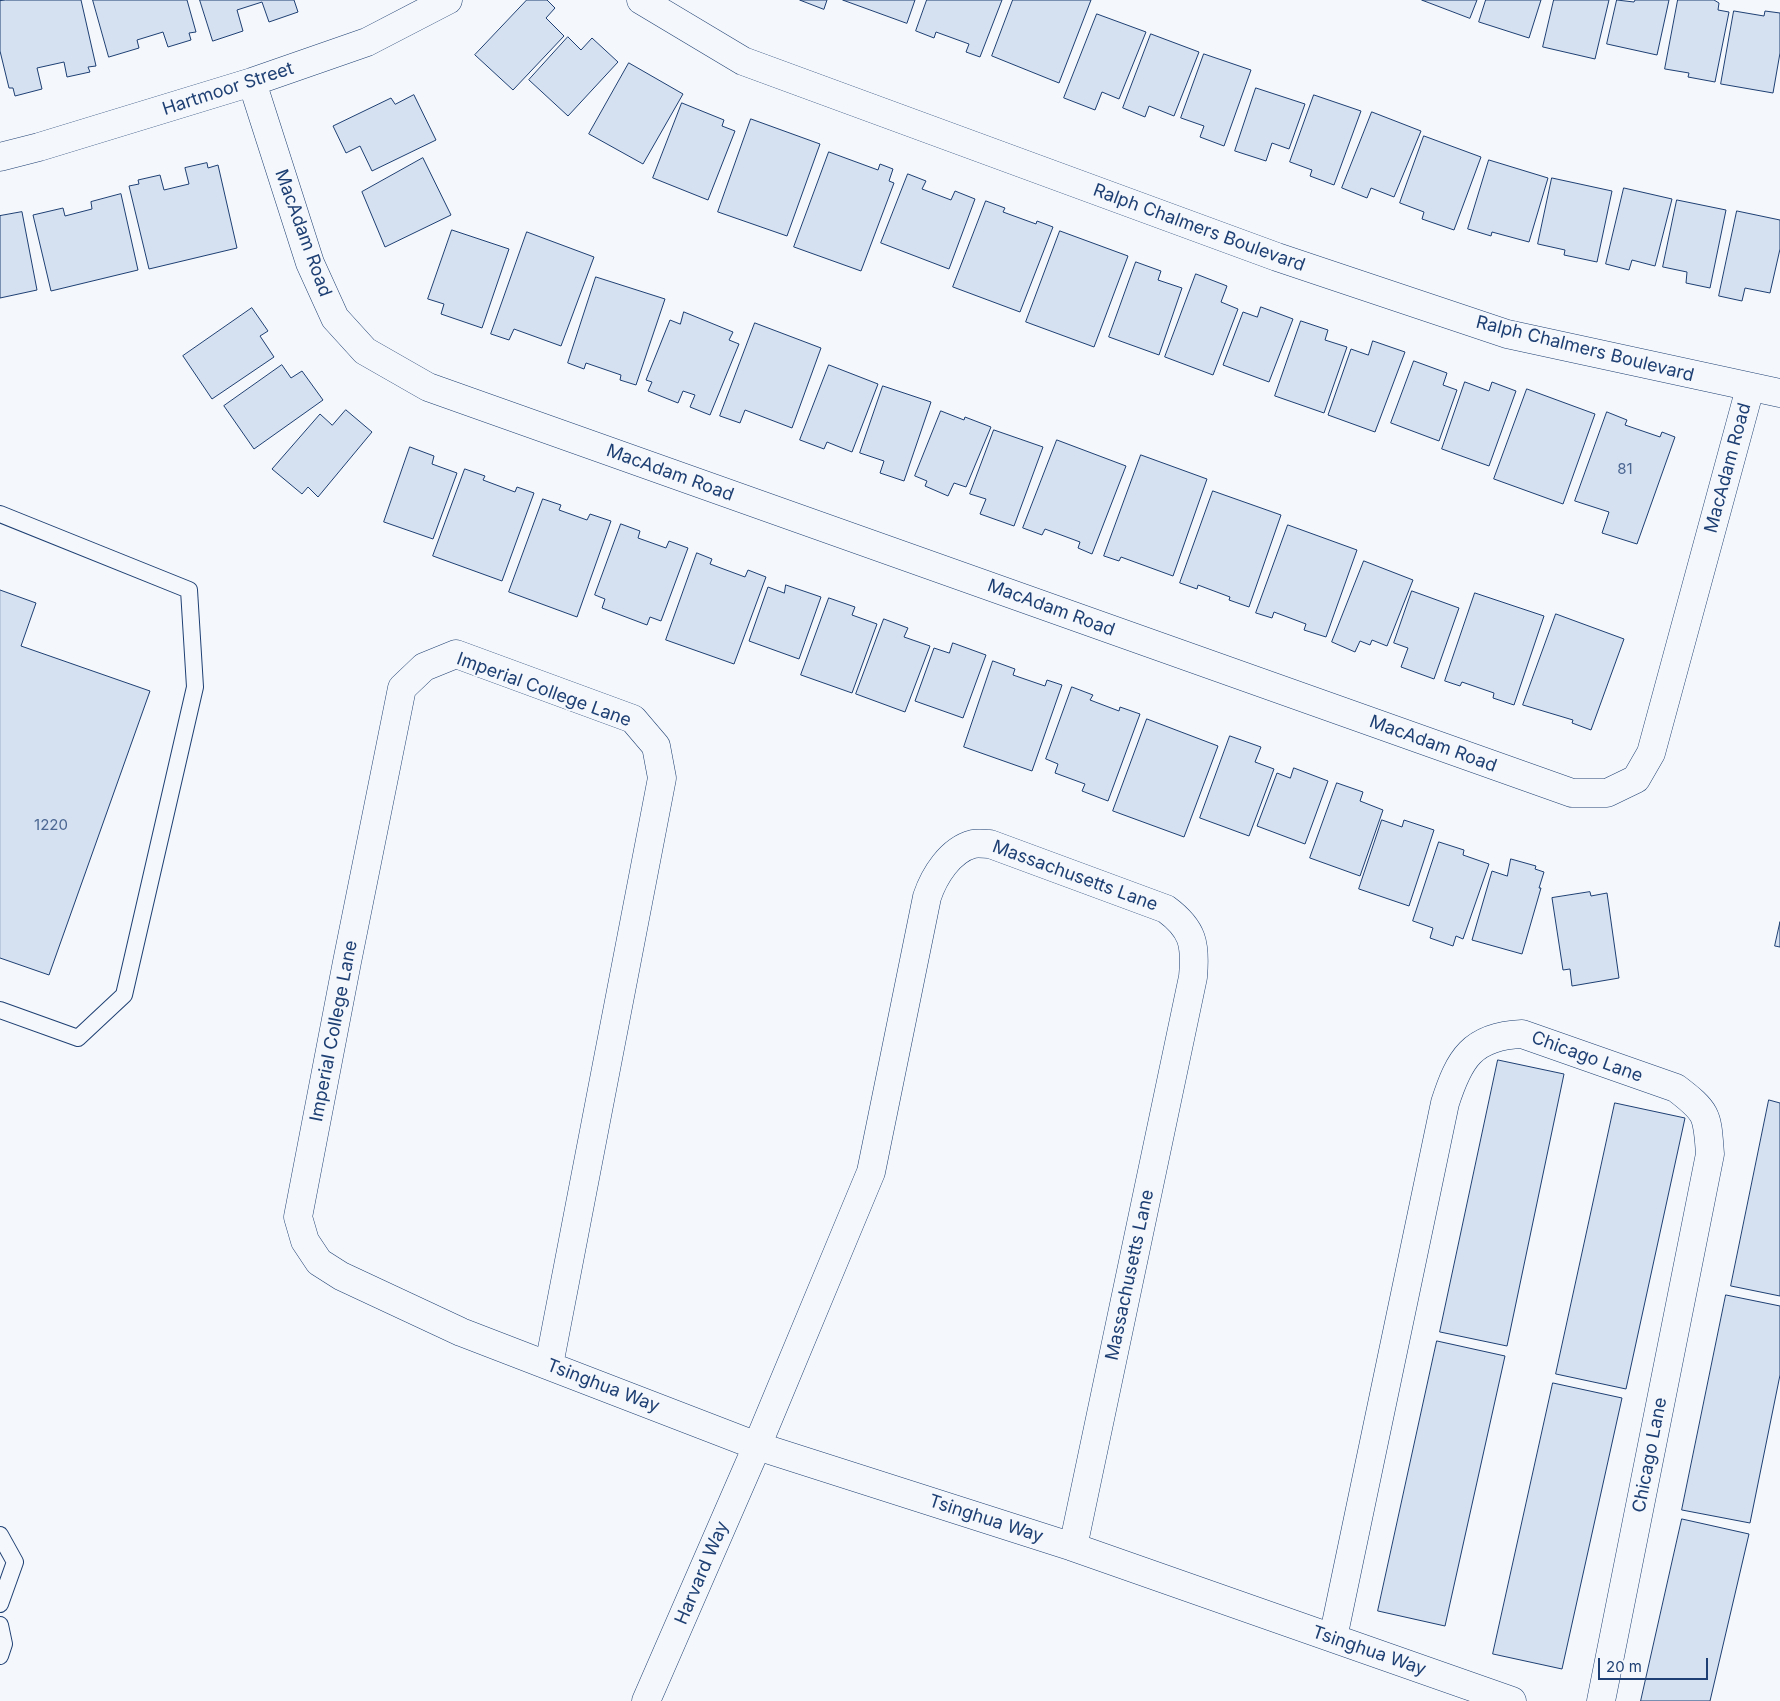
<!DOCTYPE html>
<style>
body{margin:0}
#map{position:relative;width:1780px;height:1701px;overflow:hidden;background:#f4f7fb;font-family:Inter,sans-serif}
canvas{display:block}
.scale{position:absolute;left:1598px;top:1658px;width:110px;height:22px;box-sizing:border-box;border:2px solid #1d3f73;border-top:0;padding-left:6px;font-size:15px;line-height:18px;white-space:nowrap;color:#1d3f73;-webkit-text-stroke:4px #f4f7fb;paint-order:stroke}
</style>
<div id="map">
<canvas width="1780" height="1701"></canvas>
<div class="scale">20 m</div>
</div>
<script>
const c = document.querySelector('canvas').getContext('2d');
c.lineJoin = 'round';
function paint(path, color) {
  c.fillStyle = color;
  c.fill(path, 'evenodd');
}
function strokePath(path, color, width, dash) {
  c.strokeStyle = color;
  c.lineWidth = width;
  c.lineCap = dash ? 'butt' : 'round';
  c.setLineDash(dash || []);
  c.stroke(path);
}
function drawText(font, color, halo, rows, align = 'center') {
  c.font = font + ' Inter,sans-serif';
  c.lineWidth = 4;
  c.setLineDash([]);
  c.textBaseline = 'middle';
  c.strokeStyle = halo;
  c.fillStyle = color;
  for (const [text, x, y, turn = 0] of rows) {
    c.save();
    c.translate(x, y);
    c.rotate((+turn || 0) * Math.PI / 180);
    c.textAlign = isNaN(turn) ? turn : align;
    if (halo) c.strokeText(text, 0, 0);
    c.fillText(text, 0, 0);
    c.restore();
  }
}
const building = new Path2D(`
 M 6,0 L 81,0 L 96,66 L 88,67 L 90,72 L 67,77 L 64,62 L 37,68 L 42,89 L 15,96 L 13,88 L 9,88 L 0,51 L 0,1 Z
 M 93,0 L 187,0 L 196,32 L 189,33 L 191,40 L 168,47 L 163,32 L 137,40 L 139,48 L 109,57 Z
 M 200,0 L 294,0 L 298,12 L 269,22 L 262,2 L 237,10 L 243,31 L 213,41 Z
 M 527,0 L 547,0 L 555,8 L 546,18 L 564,36 L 513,90 L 475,55 Z
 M 800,0 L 827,0 L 824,9 Z
 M 843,0 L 915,0 L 907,23 Z
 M 927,0 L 1002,0 L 980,57 L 966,52 L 969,44 L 936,32 L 934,38 L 916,31 Z
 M 1013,0 L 1091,0 L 1059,83 L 992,56 Z
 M 1422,0 L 1477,0 L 1470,18 Z
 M 1486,0 L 1541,0 L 1529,38 L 1479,22 Z
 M 1554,0 L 1609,0 L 1595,59 L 1543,47 Z
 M 1617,0 L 1634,2 L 1635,0 L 1669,0 L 1657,55 L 1607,44 Z
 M 1678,0 L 1714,0 L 1719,3 L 1718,10 L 1729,12 L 1715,82 L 1688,77 L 1689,73 L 1665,69 Z
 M 1734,11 L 1764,16 L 1765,11 L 1780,13 L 1780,53 L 1773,93 L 1721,84 Z
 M 1097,14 L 1146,32 L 1119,99 L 1102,92 L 1095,110 L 1064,98 Z
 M 1151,34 L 1199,52 L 1174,116 L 1149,106 L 1145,117 L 1123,108 Z
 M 568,37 L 581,50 L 592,38 L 618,62 L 568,116 L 529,80 Z
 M 1204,54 L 1251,70 L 1224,146 L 1200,137 L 1204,126 L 1181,118 Z
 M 629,63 L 683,94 L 643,164 L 589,134 Z
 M 1256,88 L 1305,104 L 1289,149 L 1272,143 L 1266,161 L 1235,151 Z
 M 414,95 L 436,140 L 372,171 L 360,146 L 346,153 L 333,126 L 391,98 L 395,104 Z
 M 1314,95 L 1361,111 L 1334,185 L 1310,176 L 1312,170 L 1290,162 Z
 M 682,103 L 724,120 L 722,126 L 735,131 L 708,200 L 653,178 Z
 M 1372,112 L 1421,131 L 1394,197 L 1371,188 L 1367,198 L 1342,188 Z
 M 751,119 L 820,144 L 787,236 L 718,212 Z
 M 1424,136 L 1481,157 L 1454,230 L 1422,219 L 1424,212 L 1400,203 Z
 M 829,152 L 878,170 L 880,164 L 893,169 L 889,181 L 894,183 L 861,271 L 794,247 Z
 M 423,158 L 451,215 L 385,247 L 362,192 Z
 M 1489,160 L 1548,178 L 1529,242 L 1492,232 L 1491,236 L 1468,229 Z
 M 207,163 L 208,168 L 218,165 L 237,248 L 149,269 L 129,186 L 139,184 L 138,180 L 160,175 L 164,190 L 189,184 L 185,168 Z
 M 908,174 L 926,181 L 922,189 L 951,200 L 955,191 L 975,199 L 949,269 L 881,243 Z
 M 1552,178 L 1612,191 L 1597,262 L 1564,255 L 1565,250 L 1538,244 Z
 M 1624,188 L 1672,199 L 1655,266 L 1632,260 L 1629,270 L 1606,264 Z
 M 121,194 L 138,270 L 51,291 L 33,215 L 63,208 L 65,216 L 92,209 L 91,202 Z
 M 1677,200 L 1726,210 L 1710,288 L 1686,283 L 1687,272 L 1663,267 Z
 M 986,201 L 1005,208 L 1003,212 L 1036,224 L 1037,221 L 1053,227 L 1020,312 L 953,287 Z
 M 1737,211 L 1780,220 L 1780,249 L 1770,293 L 1745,288 L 1742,301 L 1719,296 Z
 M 22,212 L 37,290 L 0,298 L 0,216 Z
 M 452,230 L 509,249 L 482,328 L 441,314 L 444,304 L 428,299 Z
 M 1060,231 L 1128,256 L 1094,347 L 1026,322 Z
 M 527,232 L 594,257 L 561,346 L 514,329 L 509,340 L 491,334 Z
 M 1136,262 L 1161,271 L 1158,280 L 1182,288 L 1159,355 L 1109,337 Z
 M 1196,274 L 1227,286 L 1221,302 L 1238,309 L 1213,375 L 1165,357 Z
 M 596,277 L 665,299 L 636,385 L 620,380 L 621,375 L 586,363 L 584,369 L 568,363 Z
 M 1261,307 L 1293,319 L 1269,382 L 1223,365 L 1243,312 L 1257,317 Z
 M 252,308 L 268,331 L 260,336 L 274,357 L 212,399 L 183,356 Z
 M 684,312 L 733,332 L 729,340 L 739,344 L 710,415 L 690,407 L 695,395 L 683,391 L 678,403 L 648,391 L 652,382 L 646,380 L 670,320 L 680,324 Z
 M 1301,321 L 1328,330 L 1325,340 L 1347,347 L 1324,413 L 1275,396 Z
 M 755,323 L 821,348 L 792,428 L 745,410 L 740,423 L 720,416 Z
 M 1373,341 L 1405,352 L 1375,432 L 1328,415 L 1351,349 L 1368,355 Z
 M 1414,361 L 1447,373 L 1443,385 L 1457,390 L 1439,441 L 1391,423 Z
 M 282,365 L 291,378 L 302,371 L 323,400 L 254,449 L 224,406 Z
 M 829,365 L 878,384 L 852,452 L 827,442 L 824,449 L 800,440 Z
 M 1465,382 L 1489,391 L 1492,382 L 1516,391 L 1489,466 L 1442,449 Z
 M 883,386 L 931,402 L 904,481 L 880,473 L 884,461 L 860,453 Z
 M 1527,389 L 1595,414 L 1563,504 L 1494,479 Z
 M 346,410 L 372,432 L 318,497 L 308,487 L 302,494 L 272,469 L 320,414 L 332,425 Z
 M 941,411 L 964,420 L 965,417 L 991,427 L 966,487 L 954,483 L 948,496 L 925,486 L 927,481 L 915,476 Z
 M 1607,412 L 1627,420 L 1625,425 L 1660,437 L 1662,432 L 1675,437 L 1637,544 L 1602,533 L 1609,512 L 1575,501 Z
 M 994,430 L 1043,447 L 1014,526 L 980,514 L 986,499 L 970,494 Z
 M 1057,440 L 1126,466 L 1092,554 L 1078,548 L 1080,542 L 1045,529 L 1042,535 L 1023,528 Z
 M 410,447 L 434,456 L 432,464 L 457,473 L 433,539 L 384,522 Z
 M 1141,455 L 1207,479 L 1173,576 L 1121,557 L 1119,561 L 1104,556 Z
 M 465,469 L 485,476 L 483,480 L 515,492 L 517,487 L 534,493 L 502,581 L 433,556 Z
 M 1213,491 L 1281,515 L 1249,607 L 1229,600 L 1230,597 L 1198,585 L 1197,589 L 1180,583 Z
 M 543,499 L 561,505 L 559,510 L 587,520 L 590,514 L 611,521 L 577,617 L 509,592 Z
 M 621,524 L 640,531 L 638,538 L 666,548 L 669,541 L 688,548 L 661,621 L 650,617 L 647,625 L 602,608 L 605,599 L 595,595 Z
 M 1288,525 L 1357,550 L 1326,637 L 1304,630 L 1306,624 L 1274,612 L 1272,618 L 1256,613 Z
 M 697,553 L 712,559 L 710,564 L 745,577 L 748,570 L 766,577 L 734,664 L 666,640 Z
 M 1364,561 L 1413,580 L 1387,646 L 1372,640 L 1370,645 L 1360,641 L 1355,652 L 1332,642 Z
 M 786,585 L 821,597 L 799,659 L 749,641 L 768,587 L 784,593 Z
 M 0,590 L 36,603 L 21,646 L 150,691 L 49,975 L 0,958 Z
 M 1412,591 L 1459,608 L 1434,679 L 1401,667 L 1408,648 L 1394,643 Z
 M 1475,593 L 1544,616 L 1514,705 L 1493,698 L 1494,693 L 1462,682 L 1460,686 L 1445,681 Z
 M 829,598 L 855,607 L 852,615 L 877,624 L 852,693 L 801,675 Z
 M 1556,614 L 1624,639 L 1591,730 L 1572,723 L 1573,720 L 1523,705 Z
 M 884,619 L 908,628 L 904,637 L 930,646 L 905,712 L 856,694 Z
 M 953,643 L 986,655 L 963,718 L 915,701 L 934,648 L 949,653 Z
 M 993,661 L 1015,669 L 1013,675 L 1045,686 L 1047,680 L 1062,685 L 1032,771 L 964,747 Z
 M 1072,687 L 1093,695 L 1090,700 L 1119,711 L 1120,707 L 1140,714 L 1108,801 L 1082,791 L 1085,784 L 1055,773 L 1058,764 L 1046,759 Z
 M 1147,719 L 1218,746 L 1184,837 L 1113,811 Z
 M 1230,736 L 1261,747 L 1255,762 L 1274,769 L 1249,836 L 1200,818 Z
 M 1294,768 L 1328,781 L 1305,844 L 1257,826 L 1277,773 L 1290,778 Z
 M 1337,783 L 1363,792 L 1360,801 L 1383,810 L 1360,876 L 1310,858 Z
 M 1382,820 L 1402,827 L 1404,820 L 1434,830 L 1409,906 L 1359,889 Z
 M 1439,842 L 1464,850 L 1463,855 L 1489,864 L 1463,939 L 1456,936 L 1453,946 L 1430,938 L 1433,928 L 1413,921 Z
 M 1511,859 L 1536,866 L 1535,869 L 1544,872 L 1539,888 L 1541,888 L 1522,954 L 1472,940 L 1492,871 L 1507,876 Z
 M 1590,892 L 1591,896 L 1607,893 L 1619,978 L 1572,986 L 1570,969 L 1563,970 L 1552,898 Z
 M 1780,922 L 1780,947 L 1775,946 Z
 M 1498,1060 L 1564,1074 L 1507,1346 L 1440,1332 Z
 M 1769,1100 L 1780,1103 L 1780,1296 L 1731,1286 Z
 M 1615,1103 L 1685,1118 L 1626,1389 L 1556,1374 Z
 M 1726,1295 L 1780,1306 L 1780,1375 L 1750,1523 L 1682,1510 Z
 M 1437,1341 L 1505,1356 L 1445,1626 L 1378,1611 Z
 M 1553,1383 L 1622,1398 L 1562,1669 L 1493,1654 Z
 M 1682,1519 L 1749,1534 L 1710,1701 L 1641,1701 Z`);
const lane = new Path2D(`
 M 0,514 L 189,590 L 195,687 L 124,995 L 78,1038 L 0,1010
 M 0,1535 L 15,1562 L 0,1604
 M 0,1625 L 4,1644 L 0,1656`);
const street = new Path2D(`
 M 641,0 L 743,61 L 1277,257 L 1507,334 L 1780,393
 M 252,82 L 310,263 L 335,318 L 365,351 L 428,387 L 1572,793 L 1607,793 L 1636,779 L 1651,753 L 1750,388
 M 0,157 L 39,147 L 252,82 L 367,42 L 448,0
 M 549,1365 L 662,778 L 656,746 L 633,719 L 456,654 L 424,667 L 402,688 L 347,962 L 298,1217 L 305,1241 L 319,1262 L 341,1276 L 461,1332 L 757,1446 L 1073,1547 L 1512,1701
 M 1333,1638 L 1445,1103 C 1459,1059 1472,1036 1522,1034 L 1676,1088 C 1709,1113 1707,1116 1710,1154 L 1601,1701
 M 646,1701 L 757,1446 L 871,1172 L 927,897 C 934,876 950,850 973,844 C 978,843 985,844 990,844 L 1166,909 C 1193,929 1196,944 1193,977 L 1073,1547`);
const numberNames = [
 ["81",1625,469],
 ["1220",51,825]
];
const streetNames = [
 ["Hartmoor Street",228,89,-18],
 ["Ralph Chalmers Boulevard",1199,228,20],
 ["MacAdam Road",303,233,70],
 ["Ralph Chalmers Boulevard",1585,349,14],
 ["MacAdam Road",1728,468,-75],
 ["MacAdam Road",670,473,20],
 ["MacAdam Road",1051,608,20],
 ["Imperial College Lane",544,690,20],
 ["MacAdam Road",1433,744,20],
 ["Massachusetts Lane",1075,876,20],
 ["Imperial College Lane",334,1031,-79],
 ["Chicago Lane",1587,1057,20],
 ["Massachusetts Lane",1130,1275,-78],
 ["Tsinghua Way",603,1386,21],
 ["Chicago Lane",1650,1455,-79],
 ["Tsinghua Way",986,1519,18],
 ["Harvard Way",702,1573,-67],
 ["Tsinghua Way",1369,1651,19]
];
paint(building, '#d5e0f0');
strokePath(building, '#1d3f73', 1);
strokePath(lane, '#1d3f73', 18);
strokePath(street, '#1d3f73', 29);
strokePath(lane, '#f4f7fb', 16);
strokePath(street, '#f4f7fb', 28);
drawText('15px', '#4b6792', null, numberNames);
drawText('18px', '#1d3f73', '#f4f7fb', streetNames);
</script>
